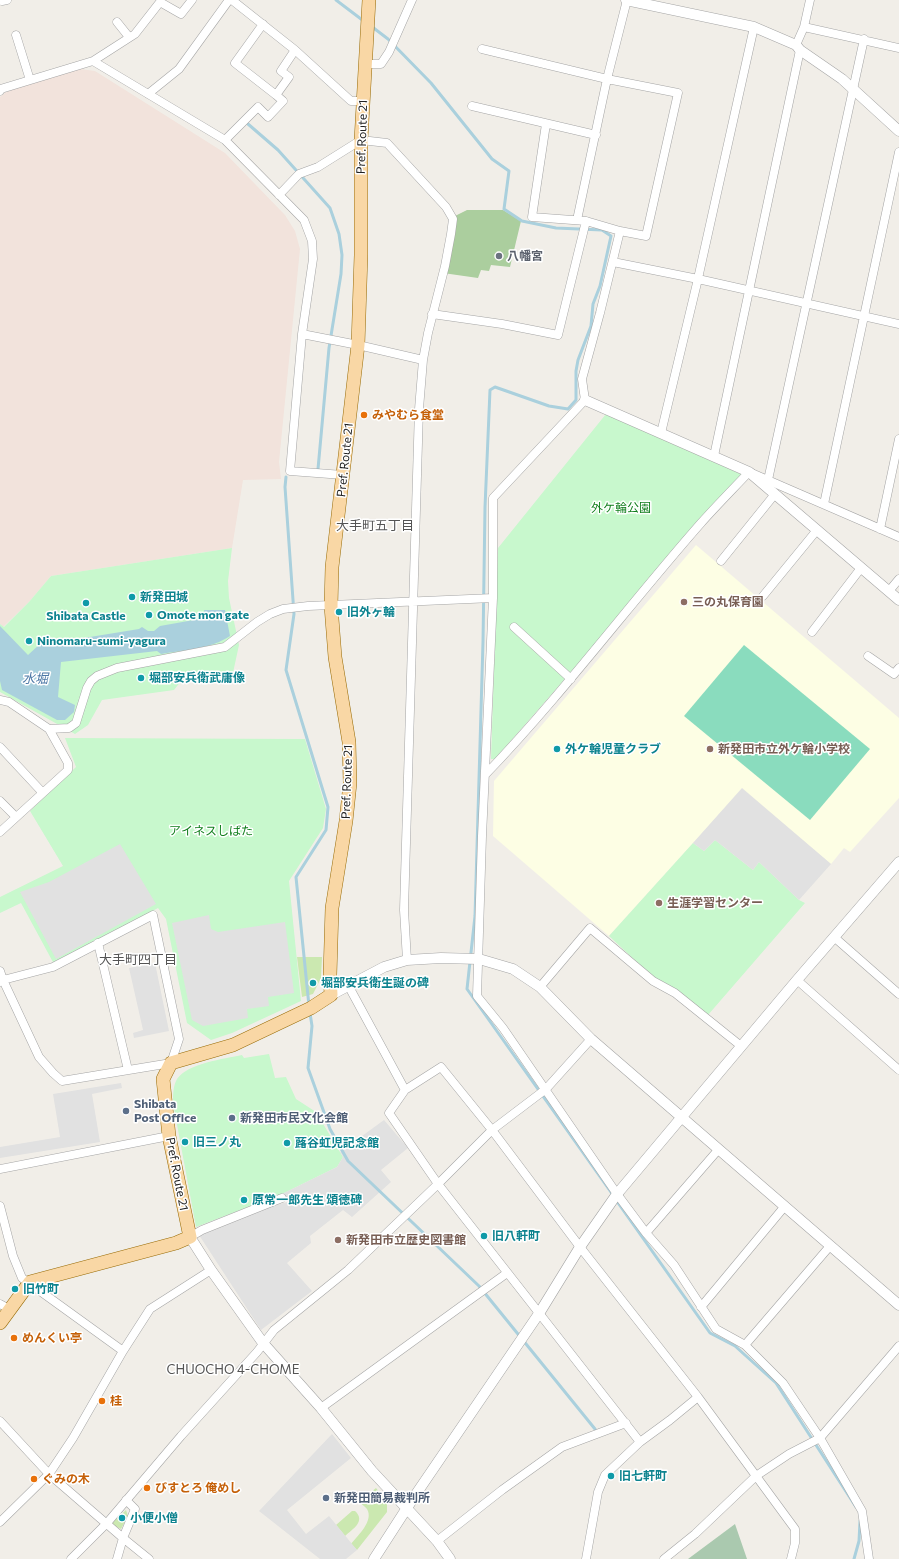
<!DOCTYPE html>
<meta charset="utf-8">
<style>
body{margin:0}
canvas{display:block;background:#f1eee8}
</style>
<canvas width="899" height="1559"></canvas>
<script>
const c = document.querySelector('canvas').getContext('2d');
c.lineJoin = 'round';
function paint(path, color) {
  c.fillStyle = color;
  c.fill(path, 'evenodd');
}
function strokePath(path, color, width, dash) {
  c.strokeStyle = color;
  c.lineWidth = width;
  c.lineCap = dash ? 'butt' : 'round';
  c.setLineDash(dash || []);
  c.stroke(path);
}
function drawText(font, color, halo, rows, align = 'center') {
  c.font = font + ' Commissioner,"Noto Sans JP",sans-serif';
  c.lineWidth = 3;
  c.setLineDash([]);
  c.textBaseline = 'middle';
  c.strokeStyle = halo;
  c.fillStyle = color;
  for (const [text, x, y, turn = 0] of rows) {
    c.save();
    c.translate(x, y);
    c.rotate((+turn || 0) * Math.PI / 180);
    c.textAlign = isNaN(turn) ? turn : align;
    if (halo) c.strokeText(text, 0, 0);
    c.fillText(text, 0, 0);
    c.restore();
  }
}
const education = new Path2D(`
 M 696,545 L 899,718 L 899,798 L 850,852 L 844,848 L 831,864 L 742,789 L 609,936 L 493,836 L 494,781 Z`);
const military = new Path2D(`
 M 73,68 L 95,71 L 225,153 L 285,215 L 295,231 L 300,249 L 279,462 L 281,479 L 243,480 L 232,548 L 51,576 L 29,602 L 3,627 L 0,624 L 0,97 L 6,92 Z`);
const grass = new Path2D(`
 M 297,957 L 322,957 L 321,978 L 313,994 L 302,997 Z
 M 376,1488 L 387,1502 L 387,1512 L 357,1550 L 351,1544 C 358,1535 374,1521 367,1509 C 365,1507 362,1504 359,1502 Z
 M 126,1510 L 128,1516 L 121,1529 L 111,1524 Z
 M 352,1511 L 355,1511 C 366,1521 353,1529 345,1536 L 336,1525 Z`);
const forest = new Path2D(`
 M 467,210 L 503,210 L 521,221 L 510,267 L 491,265 L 489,271 L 481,270 L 478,278 L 443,273 L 455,216 Z`);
const cemetery = new Path2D(`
 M 735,1524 L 747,1559 L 688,1559 Z`);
const park = new Path2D(`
 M 606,414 L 743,475 L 495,759 L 491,759 L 498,548 Z
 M 232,548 L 228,581 L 229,598 L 239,645 L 231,682 L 181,681 L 174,690 L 102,700 L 88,725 L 75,734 L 0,692 L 0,624 L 4,627 L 29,602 L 51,576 Z
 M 65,738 L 305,739 L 326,809 L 323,828 L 289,881 L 301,1001 L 232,1033 L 211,1040 L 187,1023 L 166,919 L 158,908 L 54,964 L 21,903 L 0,913 L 0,897 L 63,866 L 30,811 L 76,767 Z
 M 715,840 L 753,870 L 759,862 L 799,900 L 805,903 L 708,1015 L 676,989 L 656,980 L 609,936 L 693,843 L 704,851 Z
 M 269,1054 L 275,1078 L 286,1077 L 296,1099 L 316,1112 L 343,1157 L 337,1167 L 282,1194 L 196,1227 L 173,1103 C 173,1095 173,1086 177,1079 C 188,1063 224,1059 242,1055 L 244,1058 Z`);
const pitch = new Path2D(`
 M 744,645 L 870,749 L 810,820 L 684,716 Z`);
const parking = new Path2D(`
 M 742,788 L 831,864 L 799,900 L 759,862 L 753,870 L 715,840 L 704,851 L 693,843 Z
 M 120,844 L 156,904 L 56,959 L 20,892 L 49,882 Z
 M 209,915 L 211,929 L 218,932 L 285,922 L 294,993 L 268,997 L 269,1006 L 247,1009 L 248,1018 L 203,1026 L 192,1020 L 172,923 Z
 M 155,963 L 169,1031 L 134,1038 L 133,1033 L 143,1030 L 129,968 Z
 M 121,1083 L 122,1088 L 92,1094 L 100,1142 L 0,1158 L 0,1147 L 60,1137 L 53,1094 Z
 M 384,1120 L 408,1148 L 381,1170 L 391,1182 L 352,1217 L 343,1210 L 310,1236 L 311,1243 L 287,1263 L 312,1291 L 261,1330 L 199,1235 L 263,1209 L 287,1202 L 282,1194 L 337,1167 L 343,1157 L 340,1152 Z
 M 332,1434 L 351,1458 L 287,1510 L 306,1534 L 329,1516 L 357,1550 L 346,1559 L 320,1559 L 259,1511 Z`);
const water = new Path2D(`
 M 204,610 L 225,610 L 230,636 C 211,649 183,650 161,654 L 157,651 L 61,662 L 58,697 L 75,705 L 74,712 L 65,720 L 57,720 L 2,690 L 0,681 L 0,626 L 28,655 L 40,644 L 47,644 L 139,629 L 142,627 L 148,631 L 154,631 L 160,626 L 205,618 Z`);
const stream = new Path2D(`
 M 336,0 L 365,22
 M 371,26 L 388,39 L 431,83 L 492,159 L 509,171 L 504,209 L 522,221 L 556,228 L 602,230 L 611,236 L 600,286 L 593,304 L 591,326 L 578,360 L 576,371 L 576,400 L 568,409 L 549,406 L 495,387 L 490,390 L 485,507 L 483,642 L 475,916 L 467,989 L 613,1195
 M 248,124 L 278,150 L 330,208 L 339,234 L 342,255 L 341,274 L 329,348 L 318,469
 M 286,477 L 285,487 L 294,614 L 286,670 L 328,807 L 326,830 L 296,877 L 309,1006
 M 310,1013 L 312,1026 L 308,1068 L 330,1129 L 348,1161 L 479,1286 L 595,1429
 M 616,1200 L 710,1333 L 735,1346 L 776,1383 L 856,1507
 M 854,1559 L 859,1541 L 860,1521`);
const minor = new Path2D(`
 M 2,0 L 2,1 L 7,0
 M 232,0 L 295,50 L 351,101 L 363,101
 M 117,22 L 129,37
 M 263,24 L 235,63 L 276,95
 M 804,27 L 810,0
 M 16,35 L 30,80
 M 796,45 L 804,27 L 899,48
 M 482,49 L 607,79 L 678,93 L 646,236 L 620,231 L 586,221 L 532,217 L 546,124
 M 93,61 L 135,34 L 160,2 L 181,14 L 192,0
 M 366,64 L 381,64 L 389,52 L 412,0
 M 0,91 L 1,89 L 93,61 L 225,140 L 304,220 L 312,241 L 313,259 L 302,334 L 290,471 L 343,475
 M 148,94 L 179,69 L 229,0
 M 472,106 L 596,135
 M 225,140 L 258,107 L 268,117 L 283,101 L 276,95 L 289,77 L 281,71 L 295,50
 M 279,195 L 299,174 L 318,167 L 361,140 L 387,143 L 446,207 L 453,219 L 451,234 L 445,266 L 428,333 L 423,360 L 419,409 L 404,910 L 407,960
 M 577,220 L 607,79 L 627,0
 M 620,231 L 600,313 L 582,379 L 585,400 L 493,498 L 493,598 L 482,836 L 477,996 L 503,1028 L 617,1194 L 646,1233 L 674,1265 L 716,1329 L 745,1345 L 783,1383 L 820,1438 L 862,1511 L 869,1559
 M 613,262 L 698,279 L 899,324
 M 432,314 L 502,324 L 558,335 L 586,221
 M 302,334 L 358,345 L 423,360
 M 661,433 L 697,283 L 754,27
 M 714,456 L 800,50
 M 768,480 L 864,39
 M 824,504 L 899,152
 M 880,529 L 899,439
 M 721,561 L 775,494
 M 889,591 L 899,579
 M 763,596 L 817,530
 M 514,627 L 571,679
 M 812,632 L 861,568
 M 868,656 L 894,674 L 899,668
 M 0,700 L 9,702 L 49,729 L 68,763 L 68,770 L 0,832
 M 49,729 L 69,728 L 76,723 L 87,688 L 91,681 L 97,676 L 117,668 L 225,647 L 257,622 L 270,614 L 283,609 L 308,606 L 493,598
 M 0,747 L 42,792
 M 485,775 C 562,695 628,606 701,523 C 717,505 733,489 749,472 L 899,537
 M 0,801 L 16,817
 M 834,937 L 899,994
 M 98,943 L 128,1070
 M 0,971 L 3,980 L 39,1057 L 53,1073 L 62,1081 L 171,1063 L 179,1039 L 153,915 L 53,967 L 3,980 L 0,982
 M 797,980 L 899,1070
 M 348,985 L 405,1090
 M 540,987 L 590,928 L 653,981 L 675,993 L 741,1046
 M 0,1169 L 169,1136
 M 0,1206 L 13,1256 L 22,1278 L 123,1351
 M 646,1233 L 718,1150
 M 190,1237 L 202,1230 L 282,1198
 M 0,1304 L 9,1309
 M 701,1307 L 785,1206
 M 745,1345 L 830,1246
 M 321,1408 L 507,1273
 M 0,1421 L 49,1474 L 123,1538 L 149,1559
 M 640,1442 L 438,1184 L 389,1113 L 405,1090 L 441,1067 L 492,1130 L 580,1247 L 698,1397 L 795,1529 L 795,1543 L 791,1559
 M 0,1522 L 49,1474 L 73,1438 L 123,1351 L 150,1309 L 211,1270
 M 437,1541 L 502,1490 L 562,1447 L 626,1423
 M 71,1559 L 107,1523 L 181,1436 L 257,1352 L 274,1330 L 348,1270 L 438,1184 L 492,1130 L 546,1089 L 591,1039
 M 117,1559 L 123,1538 L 135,1509 L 126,1500
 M 586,1559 L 598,1492 L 605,1475 L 640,1442 L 670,1420 L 698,1397
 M 664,1559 L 695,1534 L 756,1476 L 789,1454 L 820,1438 L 899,1346`);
const tertiary = new Path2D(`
 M 626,0 L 754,27 L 796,45 L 800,50 L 842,79 L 899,131
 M 585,400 L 749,472 L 899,600
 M 331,995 L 384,967 L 407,960 L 441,958 L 479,959 L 513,969 L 540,987 L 591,1039 L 899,1305
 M 190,1237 L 211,1270 L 263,1343 L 321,1408 L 372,1471 L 437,1541 L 450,1559
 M 374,1559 L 414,1497 L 540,1312 L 580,1247 L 617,1194 L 797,980 L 899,862`);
const primary = new Path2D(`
 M 0,1323 L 30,1282 L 176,1243 L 190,1237 L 169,1136 L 163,1079 L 171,1063 L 233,1045 L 311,1008 L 331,995 L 330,975 L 332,908 L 346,821 L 350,783 L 349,742 L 335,657 L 331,606 L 332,567 L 358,345 L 361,255 L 361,140 L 369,0`);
const markers = [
 [499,256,4,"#6b7280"],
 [364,415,4,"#e8710a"],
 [132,597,4,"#0f9aa8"],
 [684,602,4,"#8d6e63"],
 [86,603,4,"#0f9aa8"],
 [339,612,4,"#0f9aa8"],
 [149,615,4,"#0f9aa8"],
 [29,641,4,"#0f9aa8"],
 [141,678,4,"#0f9aa8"],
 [557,749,4,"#0f9aa8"],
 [710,749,4,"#8d6e63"],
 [659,903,4,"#8d6e63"],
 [313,983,4,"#0f9aa8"],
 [126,1111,4,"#5c6f8a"],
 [232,1118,4,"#5c6f8a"],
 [185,1142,4,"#0f9aa8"],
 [287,1143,4,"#0f9aa8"],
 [244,1200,4,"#0f9aa8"],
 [484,1236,4,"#0f9aa8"],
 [338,1240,4,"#8d6e63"],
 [15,1289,4,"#0f9aa8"],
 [14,1338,4,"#e8710a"],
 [102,1401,4,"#e8710a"],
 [611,1476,4,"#0f9aa8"],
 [34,1479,4,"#e8710a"],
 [147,1488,4,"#e8710a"],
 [326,1498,4,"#5c6f8a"],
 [122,1518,4,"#0f9aa8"]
];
const streetNames = [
 ["Pref. Route 21",362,137,-88],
 ["Pref. Route 21",345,460,-84],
 ["Pref. Route 21",347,782,-88],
 ["Pref. Route 21",177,1174,79]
];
const worshipNames = [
 ["八幡宮",507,256]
];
const foodNames = [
 ["みやむら食堂",372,415],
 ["めんくい亭",22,1338],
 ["桂",110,1401],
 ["ぐみの木",42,1479],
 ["びすとろ 俺めし",155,1488]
];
const parkNames = [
 ["外ケ輪公園",621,508],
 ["アイネスしばた",211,831]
];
const cultureNames = [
 ["新発田城",140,597],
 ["旧外ヶ輪",347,612],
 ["Omote mon gate",157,615],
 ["Shibata Castle",86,616,"center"],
 ["Ninomaru-sumi-yagura",37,641],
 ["堀部安兵衛武庸像",149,678],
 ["外ケ輪児童クラブ",565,749],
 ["堀部安兵衛生誕の碑",321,983],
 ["旧三ノ丸",193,1142],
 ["蕗谷虹児記念館",295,1143],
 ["原常一郎先生 頌徳碑",252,1200],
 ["旧八軒町",492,1236],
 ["旧竹町",23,1289],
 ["旧七軒町",619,1476],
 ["小便小僧",130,1518]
];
const educationNames = [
 ["三の丸保育園",692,602],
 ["新発田市立外ケ輪小学校",718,749],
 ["生涯学習センター",667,903],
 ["新発田市立歴史図書館",346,1240]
];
const serviceNames = [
 ["Shibata",134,1104],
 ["Post Office",134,1118],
 ["新発田市民文化会館",240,1118],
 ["新発田簡易裁判所",334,1498]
];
const neighbourhoodNames = [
 ["大手町五丁目",375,526],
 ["大手町四丁目",138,960],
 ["CHUOCHO 4-CHOME",233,1370]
];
const waterNames = [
 ["水堀",35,679]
];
paint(education, '#fdfee4');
paint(military, '#f2e3dc');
paint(grass, '#cbe8b0');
paint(forest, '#abce9e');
paint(cemetery, '#aac9af');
paint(park, '#c8f8cd');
paint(pitch, '#8adcbe');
paint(parking, '#e1e1e1');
paint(water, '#aad0dd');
strokePath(stream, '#aad0dd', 3);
strokePath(minor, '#a5a5a5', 9);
strokePath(tertiary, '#a5a5a5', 11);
strokePath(primary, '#986b06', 14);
strokePath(minor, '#fff', 8);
strokePath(tertiary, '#fff', 10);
strokePath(primary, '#f9d7a5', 13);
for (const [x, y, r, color] of markers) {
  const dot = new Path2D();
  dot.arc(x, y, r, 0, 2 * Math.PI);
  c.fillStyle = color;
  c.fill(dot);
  strokePath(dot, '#fff', 1.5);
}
drawText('12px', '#212121', '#fff', streetNames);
drawText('bold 12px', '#5b616d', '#fff', worshipNames, 'left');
drawText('bold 12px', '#c56008', '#fff', foodNames, 'left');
drawText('12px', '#107e1c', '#fff', parkNames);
drawText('bold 12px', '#0d838f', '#fff', cultureNames, 'left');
drawText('bold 12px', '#785e54', '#fff', educationNames, 'left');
drawText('bold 12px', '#4e5e75', '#fff', serviceNames, 'left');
drawText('13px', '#545454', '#fff', neighbourhoodNames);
drawText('italic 13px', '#4d78a6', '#fff', waterNames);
</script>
